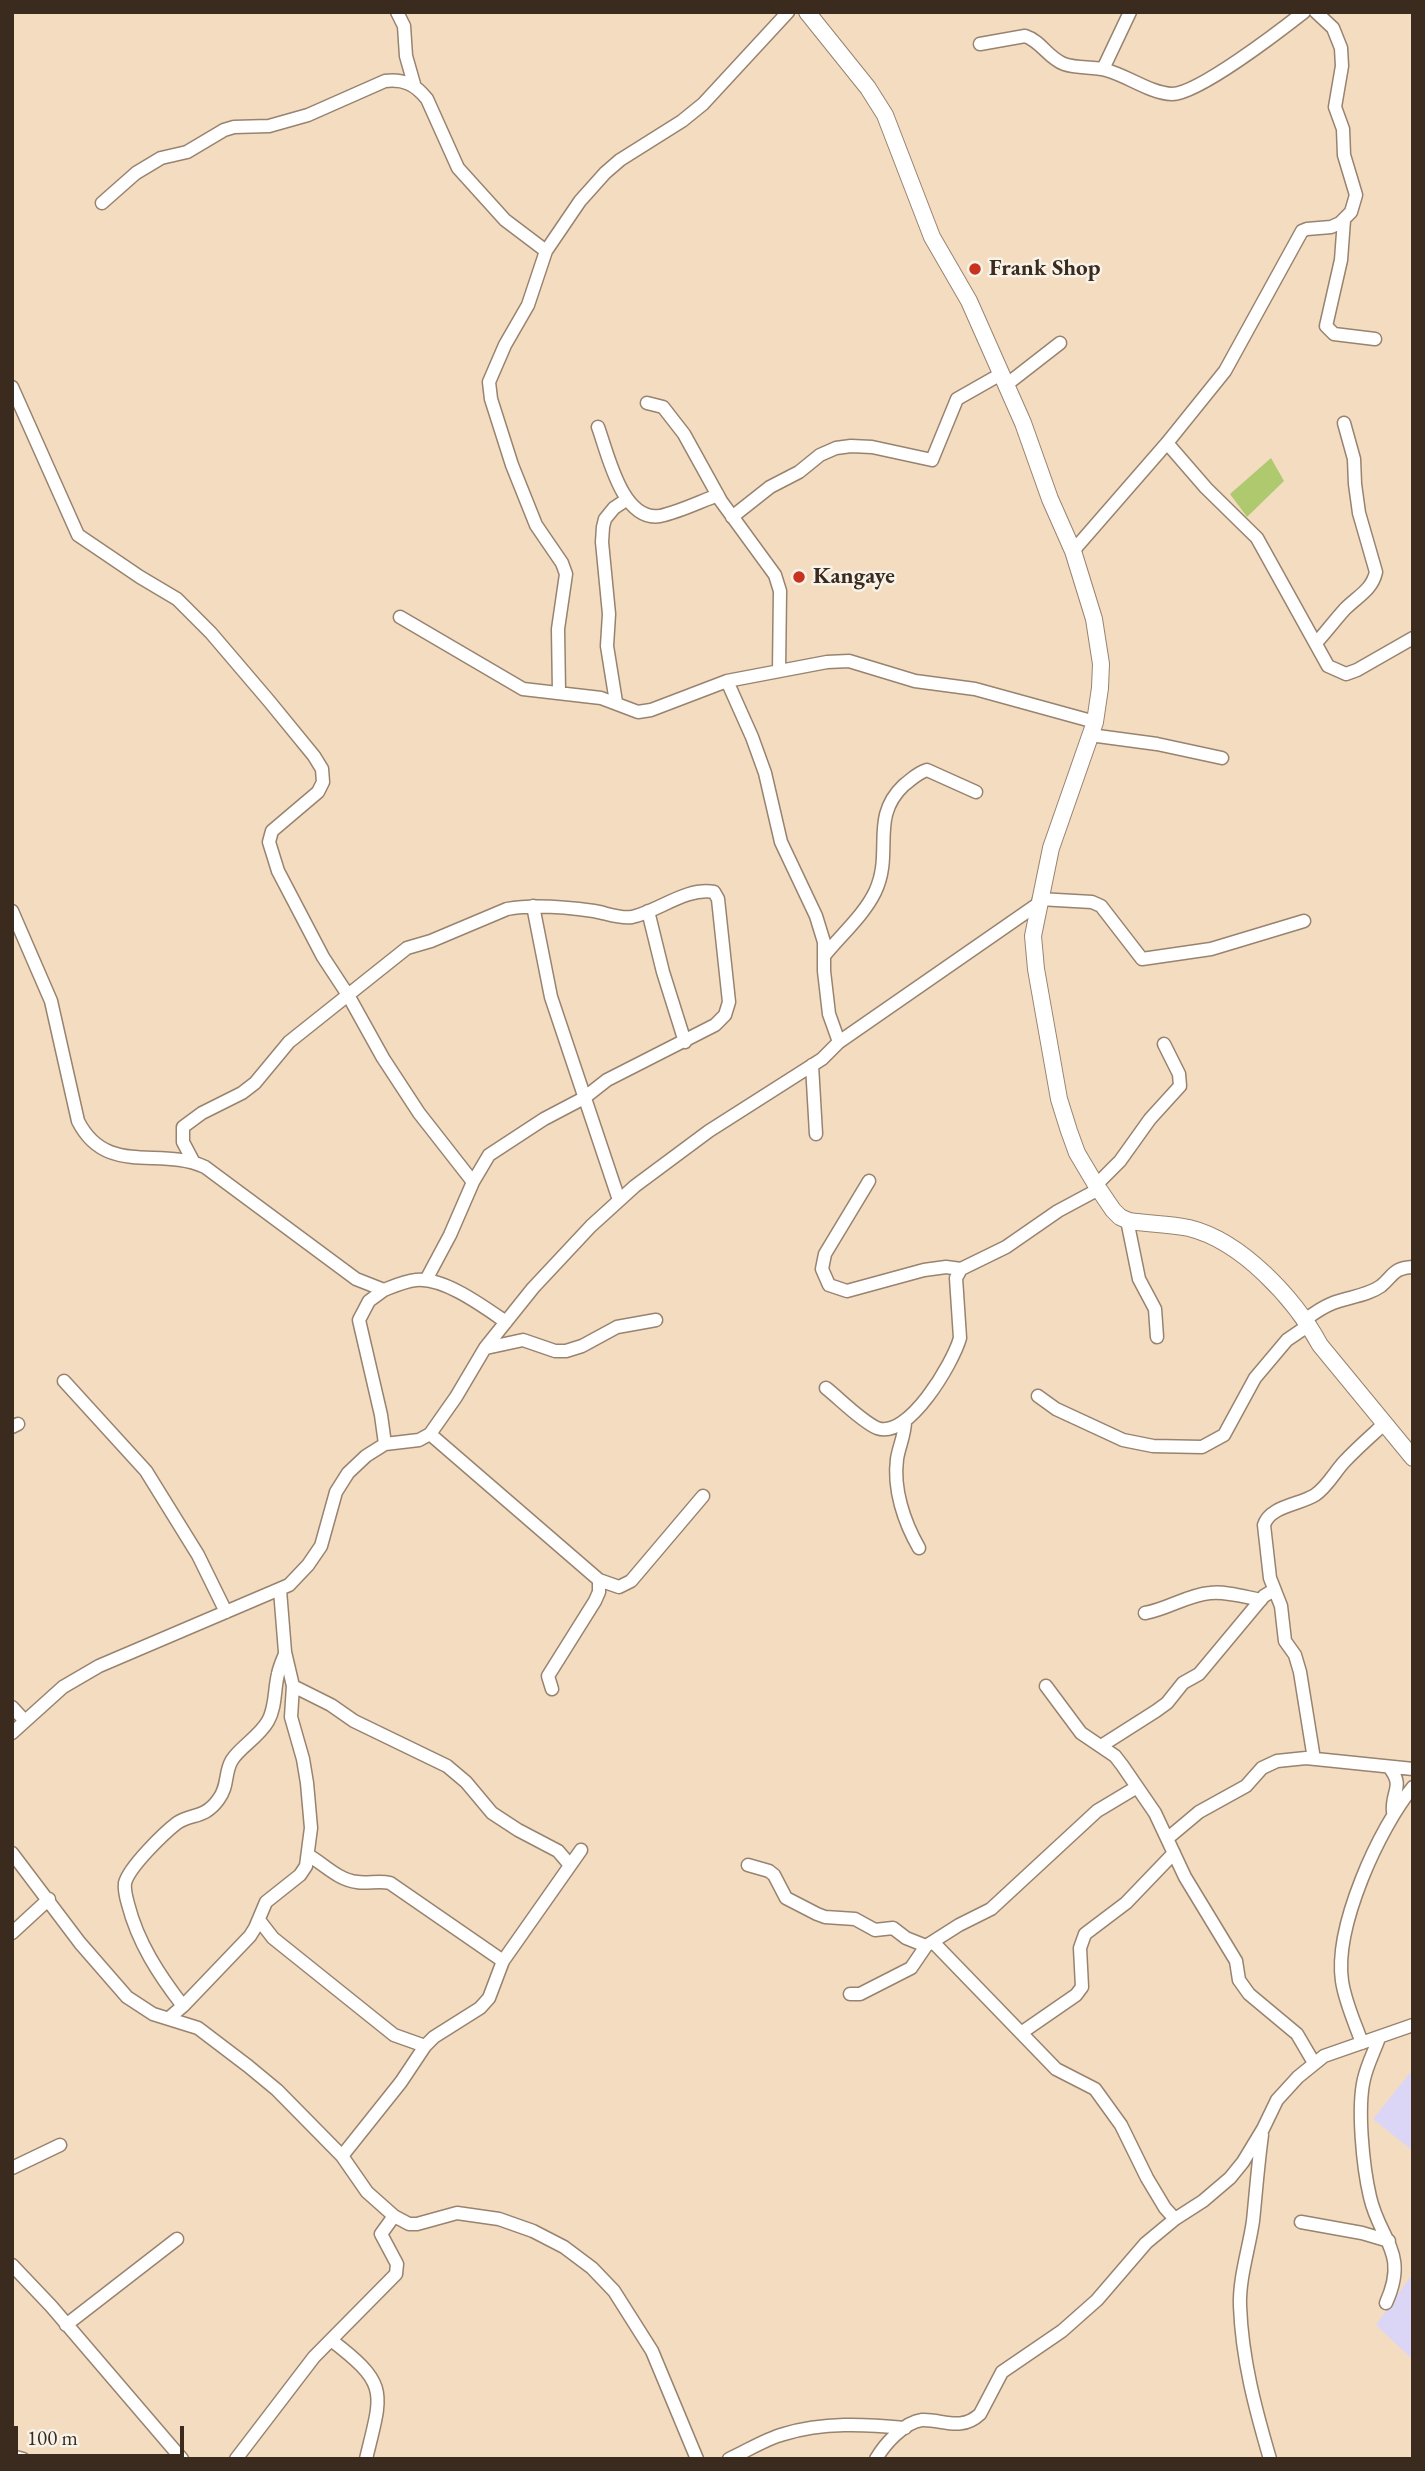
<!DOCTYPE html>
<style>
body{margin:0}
#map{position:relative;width:1425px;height:2471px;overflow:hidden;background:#f4dcc0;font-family:"EB Garamond",serif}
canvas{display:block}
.frame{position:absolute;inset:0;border:14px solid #3b2a1e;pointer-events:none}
.scale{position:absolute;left:14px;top:2426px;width:170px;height:32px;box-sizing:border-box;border:4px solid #3b2a1e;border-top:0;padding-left:9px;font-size:21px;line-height:24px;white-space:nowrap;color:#3b2a1e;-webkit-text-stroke:5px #f7f3e8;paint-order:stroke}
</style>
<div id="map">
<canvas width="1425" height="2471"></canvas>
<div class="frame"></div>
<div class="scale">100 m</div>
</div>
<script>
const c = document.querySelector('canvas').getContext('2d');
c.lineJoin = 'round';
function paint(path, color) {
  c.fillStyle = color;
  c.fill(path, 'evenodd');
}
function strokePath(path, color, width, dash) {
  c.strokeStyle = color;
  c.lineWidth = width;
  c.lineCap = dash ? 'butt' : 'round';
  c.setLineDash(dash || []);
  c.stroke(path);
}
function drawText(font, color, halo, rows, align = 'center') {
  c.font = font + ' "EB Garamond",serif';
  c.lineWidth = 5;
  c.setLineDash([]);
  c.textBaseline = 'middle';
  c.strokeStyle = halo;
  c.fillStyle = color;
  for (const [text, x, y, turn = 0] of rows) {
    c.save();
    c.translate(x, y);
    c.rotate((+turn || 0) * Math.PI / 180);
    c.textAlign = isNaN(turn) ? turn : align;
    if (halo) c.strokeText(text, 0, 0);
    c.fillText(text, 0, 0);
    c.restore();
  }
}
const built = new Path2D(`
 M 1413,2069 L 1413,2151 L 1373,2119 Z
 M 1413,2273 L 1413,2360 L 1376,2325 Z`);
const green = new Path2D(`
 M 1271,458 L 1284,481 L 1247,517 L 1230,494 Z`);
const minor = new Path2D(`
 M 397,12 L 404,26 L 406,56 L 414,84
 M 980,44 L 1025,36 C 1041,41 1048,58 1064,64 C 1078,69 1093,66 1106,70 C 1128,76 1150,93 1172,94 C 1198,94 1281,30 1304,12
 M 1103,69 L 1130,12
 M 102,203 L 136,173 L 161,158 L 187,152 L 224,130 L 234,127 L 269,126 L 308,115 L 385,81 C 404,79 415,84 427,99 L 458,168 L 505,220 L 546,251
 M 1344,220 L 1341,260 L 1326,326 L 1334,334 L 1375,339
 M 1006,385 L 1060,343
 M 12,387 L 78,535 L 140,577 L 177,599 L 211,633 L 269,701 L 314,756 L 322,769 L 323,782 L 318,792 L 272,831 L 269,842 L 278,871 L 323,957 L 348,995 L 383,1058 L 419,1113 L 473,1182
 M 647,403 L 663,407 L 684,434 L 721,501 L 775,575 L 780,591 L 779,671
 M 598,427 C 608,454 622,522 660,516 C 679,512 699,502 718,495
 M 1167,443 L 1206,488 L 1257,538 L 1328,666 L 1346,674 L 1357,670 L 1413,638
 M 732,517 L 770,487 L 799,472 L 820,455 L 836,448 L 851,446 L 872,447 L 932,460 L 957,399 L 1001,374
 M 1073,551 L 1167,443 L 1225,371 L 1302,231 L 1307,229 L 1331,227 L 1340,223 L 1351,212 L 1356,195 L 1344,155 L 1343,129 L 1335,107 L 1342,66 L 1341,48 L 1333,28 L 1316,12
 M 400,617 L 523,689 L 601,698 L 638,712 L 651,710 L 727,681 L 827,662 L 849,661 L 915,681 L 975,689 L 1095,722
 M 1316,643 C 1326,632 1335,620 1345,609 C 1358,596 1372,590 1376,572 L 1359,513 L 1355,484 L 1354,459 L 1344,423
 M 727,681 L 752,737 L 765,773 L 781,842 L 816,916 L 824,942 L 824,971 L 829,1014 L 839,1042
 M 559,692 L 558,629 L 566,574 L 562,563 L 536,525 L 512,465 L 491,399 L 489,382 L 505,345 L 528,305 L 546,251 L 580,201 L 605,173 L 620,160 L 682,121 L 703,104 L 788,12
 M 616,702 L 607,646 L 609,614 L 602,542 L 603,527 L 605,519 L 614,508 L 626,500
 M 1090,735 L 1157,744 L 1222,758
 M 1039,899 L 1092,902 L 1101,906 L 1142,959 L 1211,949 L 1304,921
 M 533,906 L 551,997 L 619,1200
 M 12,911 L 51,1001 L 78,1121 C 106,1177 160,1146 205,1167 L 356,1279 L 384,1290 C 394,1286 405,1281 416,1280 C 444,1277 484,1307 506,1322
 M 648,911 L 663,972 L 685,1042
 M 824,956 C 840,936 864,915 875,892 C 894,852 869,818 904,785 C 912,779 917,773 927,770 L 976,792
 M 812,1065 L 816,1134
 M 193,1161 L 183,1142 L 183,1127 L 202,1113 L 242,1093 L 255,1083 L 289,1042 L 407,948 L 431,941 L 507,909 C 534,904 566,907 594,911 C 606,913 620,919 632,917 C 659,911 686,887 714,892 L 718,899 L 729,1002 L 725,1015 L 715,1025 L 607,1080 L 584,1098 L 544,1119 L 489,1155 L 473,1182 L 450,1235 L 426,1280
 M 869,1181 L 825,1254 L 822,1269 L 829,1285 L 847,1291 L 924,1270 L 946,1267 L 961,1269
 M 1096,1185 L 1120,1161 L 1150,1119 L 1180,1086 L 1179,1074 L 1164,1044
 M 1127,1220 L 1139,1279 L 1155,1309 L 1157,1337
 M 384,1290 L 369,1301 L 359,1320 L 381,1415 L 385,1444
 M 1305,1320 C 1314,1313 1323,1307 1333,1303 C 1348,1297 1367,1296 1381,1286 C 1394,1275 1393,1268 1413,1267
 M 486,1348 L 523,1340 L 555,1351 L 566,1351 L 582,1346 L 617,1327 L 656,1320
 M 64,1381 L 146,1471 L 198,1555 L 226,1612
 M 826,1388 C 840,1399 861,1421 877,1428 C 908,1440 953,1363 960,1338 L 956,1278 L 961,1269 L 1006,1247 L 1058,1211 L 1099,1189
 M 1038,1396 L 1056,1409 L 1123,1440 L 1153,1446 L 1202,1447 L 1224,1435 L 1255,1378 L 1287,1340 L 1309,1325
 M 905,1421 C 905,1435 899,1446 897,1459 C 893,1489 904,1522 919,1548
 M 12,1427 L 18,1424
 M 430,1434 L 599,1580 L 619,1587 L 631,1581 L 703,1496
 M 1145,1613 C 1168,1609 1187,1595 1210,1593 C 1226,1591 1245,1597 1261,1600
 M 293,1686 L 331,1705 L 354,1721 L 447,1766 L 466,1782 L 492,1813 L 518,1830 L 558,1851 L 570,1865
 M 1046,1686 L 1081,1733 L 1115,1756 L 1122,1765 L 1155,1813 L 1185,1877 L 1236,1961 L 1239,1980 L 1249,1994 L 1297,2034 L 1314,2063
 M 552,1689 L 548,1676 L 595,1601 L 599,1592 L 599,1580
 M 12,1707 L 25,1721
 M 12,1733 L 63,1687 L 99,1666 L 289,1585 L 308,1565 L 321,1546 L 336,1492 L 348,1473 L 366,1456 L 385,1444 L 419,1440 L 430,1434 L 456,1397 L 485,1348 L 533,1288 L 591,1226 L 635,1186 L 709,1131 L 822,1059 L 839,1042 L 1038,904
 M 1101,1746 L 1156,1711 L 1167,1703 L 1183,1683 L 1199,1674 L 1264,1596 L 1274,1590
 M 1314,1759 L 1300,1672 L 1295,1655 L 1285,1641 L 1281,1606 L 1270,1578 L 1264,1525 C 1270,1506 1299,1505 1315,1495 C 1327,1487 1334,1473 1344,1462 C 1357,1448 1371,1436 1384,1424
 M 1389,1767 C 1405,1787 1391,1791 1393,1812
 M 1168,1838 L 1199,1812 L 1246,1786 L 1262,1768 L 1277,1761 L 1306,1758 L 1413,1769
 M 12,1853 L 80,1943 L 127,1997 L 153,2014 L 198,2028 L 248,2066 L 277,2090 L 342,2156 L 367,2192 L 394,2216 L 409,2224 L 417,2224 L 457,2213 L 499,2219 L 533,2231 L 564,2247 L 592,2268 L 614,2291 L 652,2351 L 697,2459
 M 308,1855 C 324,1864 338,1880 357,1882 C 368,1884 378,1880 390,1883 L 503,1961
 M 748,1865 L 769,1871 L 774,1875 L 786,1898 L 817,1914 L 825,1917 L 855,1919 L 875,1930 L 893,1928 L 906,1938 L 926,1946
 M 259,1920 L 273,1938 L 394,2035 L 425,2046
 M 12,1933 L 49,1899
 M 934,1943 L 1056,2069 L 1095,2089 L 1121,2125 L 1147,2178 L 1165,2208 L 1175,2219
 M 850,1994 L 860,1994 L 911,1968 L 926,1946 L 959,1925 L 991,1909 L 1097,1811 L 1137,1787
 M 183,2006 C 159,1975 138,1943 128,1904 C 126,1897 124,1890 125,1883 C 129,1867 164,1833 177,1823 C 192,1813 204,1819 218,1800 C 229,1786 224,1773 232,1760 C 240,1747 259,1737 268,1721 C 276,1707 274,1690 278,1674 C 279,1668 282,1661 285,1654
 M 169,2018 L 183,2006 L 250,1936 L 255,1928 L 266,1902 L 300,1875 L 306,1866 L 309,1843 L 311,1828 L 307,1783 L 303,1759 L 291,1717 L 293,1686 L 285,1652 L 280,1590
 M 1021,2033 L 1076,1995 L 1082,1987 L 1080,1948 L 1085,1934 L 1126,1903 L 1174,1853
 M 1379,2038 C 1374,2052 1367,2065 1364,2079 C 1357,2108 1363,2167 1370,2197 C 1380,2241 1409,2252 1386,2303
 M 1362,2043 C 1355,2023 1345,2002 1342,1981 C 1334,1927 1379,1828 1413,1787
 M 1262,2135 C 1258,2164 1256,2192 1253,2221 C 1249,2249 1239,2278 1240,2306 C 1242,2359 1255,2408 1270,2459
 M 342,2156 L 401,2082 L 425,2046 L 434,2037 L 480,2008 L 489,1998 L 503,1961 L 581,1850
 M 12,2168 L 60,2145
 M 1301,2222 L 1362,2233 L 1389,2241
 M 12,2265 L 51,2306 L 182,2459
 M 66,2325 L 177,2239
 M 331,2340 C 390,2385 382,2392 366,2459
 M 12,2456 L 23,2459
 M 236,2459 L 314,2357 L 396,2274 L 397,2264 L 381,2234 L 394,2216
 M 729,2459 C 747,2451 765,2439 784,2434 C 823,2422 865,2424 905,2428
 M 876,2459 C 884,2445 904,2422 922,2420 C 942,2419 961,2432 980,2414 L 1002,2372 L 1062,2331 L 1097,2300 L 1146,2243 L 1175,2219 L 1203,2201 L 1230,2178 L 1243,2162 L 1263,2129 L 1277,2100 L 1298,2077 L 1324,2056 L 1413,2025`);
const tertiary = new Path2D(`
 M 807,12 L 868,88 L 885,115 L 932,237 L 969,301 L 1023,423 L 1050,499 L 1073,551 L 1094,619 L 1101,664 L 1100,688 L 1095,722 L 1051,848 L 1033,936 L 1036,969 L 1059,1099 L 1069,1131 L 1077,1153 L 1096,1185 L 1113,1210 L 1120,1217 L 1129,1221 C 1149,1224 1169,1224 1189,1228 C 1242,1241 1295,1299 1320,1345 L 1413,1458`);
const markers = [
 [975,269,7,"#c8321e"],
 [799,577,7,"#c8321e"]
];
const poiNames = [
 ["Frank Shop",989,269],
 ["Kangaye",813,577]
];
paint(built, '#dcd6f6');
paint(green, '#afc96f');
strokePath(minor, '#98836f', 15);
strokePath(tertiary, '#98836f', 18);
strokePath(minor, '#fff', 12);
strokePath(tertiary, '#fff', 16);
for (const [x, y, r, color] of markers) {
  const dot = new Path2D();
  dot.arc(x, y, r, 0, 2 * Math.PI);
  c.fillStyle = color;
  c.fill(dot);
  strokePath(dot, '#f7f3e8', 2.5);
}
drawText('bold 23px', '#3b2a1e', '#f7f3e8', poiNames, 'left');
</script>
